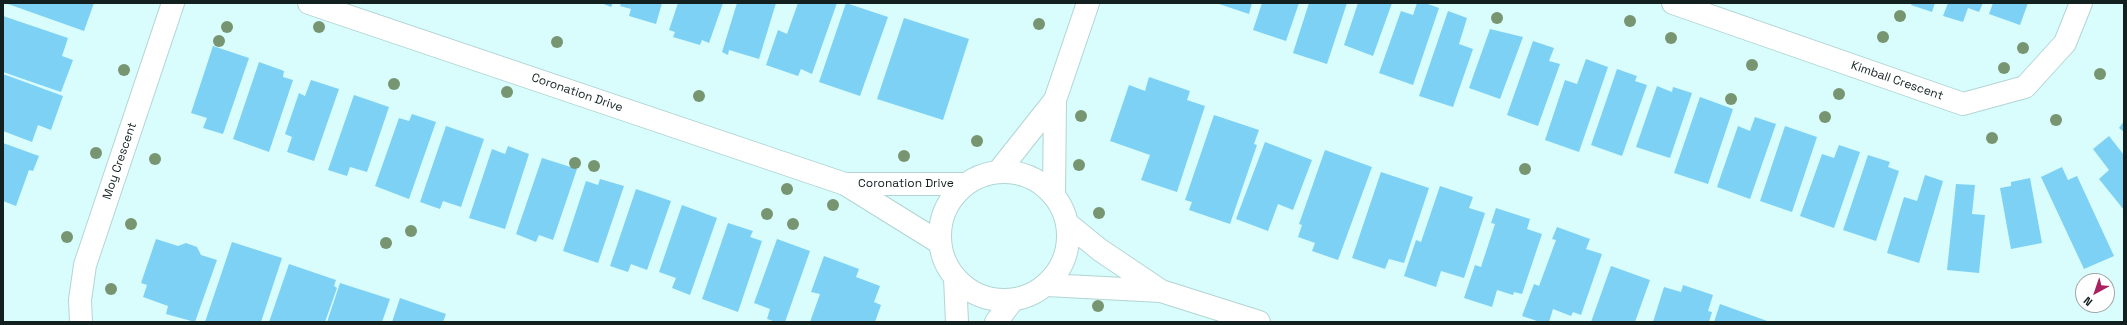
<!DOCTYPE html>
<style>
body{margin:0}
#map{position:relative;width:2127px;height:325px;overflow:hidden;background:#d9fdfc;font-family:"Space Grotesk",sans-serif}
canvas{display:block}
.frame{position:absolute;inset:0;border:4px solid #132020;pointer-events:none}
.north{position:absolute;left:2075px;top:273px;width:40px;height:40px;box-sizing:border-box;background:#fff;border:1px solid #a1a6a6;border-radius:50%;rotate:220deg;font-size:11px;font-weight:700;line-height:16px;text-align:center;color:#132020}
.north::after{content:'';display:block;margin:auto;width:14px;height:18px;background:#ab2061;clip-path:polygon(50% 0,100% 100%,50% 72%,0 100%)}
</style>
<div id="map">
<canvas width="2127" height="325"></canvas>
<div class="frame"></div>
<div class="north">N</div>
</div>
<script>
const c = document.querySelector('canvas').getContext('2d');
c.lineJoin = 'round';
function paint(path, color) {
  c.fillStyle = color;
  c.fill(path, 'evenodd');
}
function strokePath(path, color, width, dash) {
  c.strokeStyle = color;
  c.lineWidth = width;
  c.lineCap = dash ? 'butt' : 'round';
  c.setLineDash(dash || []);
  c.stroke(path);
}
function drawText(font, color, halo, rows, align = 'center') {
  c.font = font + ' "Space Grotesk",sans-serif';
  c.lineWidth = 3;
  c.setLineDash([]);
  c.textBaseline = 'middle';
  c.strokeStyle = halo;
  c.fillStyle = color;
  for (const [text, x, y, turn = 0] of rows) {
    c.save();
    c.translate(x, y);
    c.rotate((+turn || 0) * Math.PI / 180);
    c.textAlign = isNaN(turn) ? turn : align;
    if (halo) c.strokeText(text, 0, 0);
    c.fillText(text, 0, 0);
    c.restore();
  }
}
const building = new Path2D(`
 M 9,3 L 94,3 L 84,31 L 8,4 Z
 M 601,3 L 613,3 L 611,7 Z
 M 621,3 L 662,3 L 656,24 L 629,16 L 631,9 L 620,6 Z
 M 678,3 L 723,3 L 709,43 L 702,40 L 700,45 L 673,37 L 675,32 L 669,30 Z
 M 737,3 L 776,3 L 759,59 L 729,50 L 728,55 L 722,52 Z
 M 798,3 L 837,3 L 812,74 L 801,69 L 798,76 L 766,65 L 778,30 L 787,34 Z
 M 846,3 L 888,17 L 860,96 L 819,82 Z
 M 1216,3 L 1252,3 L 1249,14 Z
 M 1262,3 L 1299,3 L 1286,41 L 1253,30 Z
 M 1309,3 L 1347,3 L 1327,64 L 1293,53 Z
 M 1358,3 L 1392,3 L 1373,56 L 1344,45 Z
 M 1417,3 L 1425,3 L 1439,8 L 1413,85 L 1379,73 L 1401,11 L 1413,15 Z
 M 1912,3 L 1935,3 L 1932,12 L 1911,5 Z
 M 1948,3 L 1983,3 L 1979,12 L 1968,8 L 1963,22 L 1943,16 Z
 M 1993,3 L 2028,3 L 2020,25 L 1989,14 Z
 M 1448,11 L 1467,18 L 1459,44 L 1473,49 L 1453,107 L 1419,96 Z
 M 3,16 L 68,38 L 62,56 L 73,60 L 61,92 L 3,72 Z
 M 904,18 L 969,39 L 943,120 L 877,99 Z
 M 1490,29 L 1523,37 L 1500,99 L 1469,88 Z
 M 1533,41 L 1554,48 L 1549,61 L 1560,64 L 1538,126 L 1507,115 Z
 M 213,46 L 249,58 L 223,134 L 203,128 L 207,118 L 191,113 Z
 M 1586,59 L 1608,67 L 1579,152 L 1545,140 L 1565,80 L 1577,84 Z
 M 259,62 L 284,71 L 283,77 L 293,80 L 269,152 L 233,139 Z
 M 1617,69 L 1637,76 L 1635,81 L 1647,85 L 1622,156 L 1591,145 Z
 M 3,74 L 63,96 L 51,130 L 38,125 L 32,142 L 3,131 Z
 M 1149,77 L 1190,91 L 1187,100 L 1205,106 L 1177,192 L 1141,180 L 1150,155 L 1110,141 L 1129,85 L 1145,91 Z
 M 311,80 L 339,89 L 314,161 L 287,152 L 292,137 L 285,134 L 299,93 L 305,96 Z
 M 1657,86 L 1672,92 L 1673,87 L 1692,93 L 1670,158 L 1636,147 Z
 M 354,95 L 389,107 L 367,172 L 350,167 L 347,176 L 328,170 Z
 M 1700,97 L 1733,109 L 1708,184 L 1674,173 Z
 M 412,114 L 436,122 L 409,199 L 375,186 L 399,118 L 409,121 Z
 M 1214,115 L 1259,130 L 1254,144 L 1257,145 L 1230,224 L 1189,210 L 1192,202 L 1185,200 Z
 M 1755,117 L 1776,124 L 1750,199 L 1717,187 L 1738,126 L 1750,131 Z
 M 2124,121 L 2124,132 L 2119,128 Z
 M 446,126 L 484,139 L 461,207 L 443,201 L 440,209 L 420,202 Z
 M 1785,126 L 1817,137 L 1792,212 L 1760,201 Z
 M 2109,136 L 2124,155 L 2124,210 L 2099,179 L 2109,170 L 2093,149 Z
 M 1265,142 L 1312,160 L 1293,210 L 1278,204 L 1268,231 L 1236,219 Z
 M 3,143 L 39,156 L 33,171 L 29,170 L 16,206 L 3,201 Z
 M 1839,145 L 1860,152 L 1834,228 L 1800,216 L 1822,154 L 1834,158 Z
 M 508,146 L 529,154 L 505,229 L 469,218 L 492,149 L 505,154 Z
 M 1325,150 L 1372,167 L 1338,260 L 1312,251 L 1315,243 L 1298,237 L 1302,225 L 1299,224 Z
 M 1868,155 L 1890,162 L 1888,167 L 1899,171 L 1876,241 L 1843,230 Z
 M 542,158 L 577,169 L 553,240 L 539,235 L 536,242 L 516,234 Z
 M 2062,167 L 2068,180 L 2077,176 L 2114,256 L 2084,269 L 2041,177 Z
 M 1381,172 L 1429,188 L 1404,263 L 1389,259 L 1385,269 L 1352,258 Z
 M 1925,175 L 1943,181 L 1919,263 L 1887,253 L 1904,197 L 1917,201 Z
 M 2030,178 L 2042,243 L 2011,249 L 2000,188 L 2011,186 L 2011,182 Z
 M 600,179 L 624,186 L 598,263 L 563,251 L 586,181 L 598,185 Z
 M 1956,184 L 1975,185 L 1972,214 L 1985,215 L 1979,273 L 1947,270 Z
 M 1440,186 L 1473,197 L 1469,208 L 1485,213 L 1464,278 L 1441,271 L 1436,287 L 1404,276 L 1416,240 L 1421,242 Z
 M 636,189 L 671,201 L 647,270 L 631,264 L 628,272 L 610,266 Z
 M 682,205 L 717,218 L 690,295 L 672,288 L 676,278 L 659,272 Z
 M 1496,208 L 1530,219 L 1527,229 L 1542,234 L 1522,294 L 1514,292 L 1513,295 L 1497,290 L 1492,307 L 1464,298 L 1475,265 L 1481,267 L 1495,224 L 1491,223 Z
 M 728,223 L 753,231 L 750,237 L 762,241 L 738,312 L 702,299 Z
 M 1557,227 L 1590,239 L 1586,249 L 1602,254 L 1581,315 L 1573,312 L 1571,316 L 1553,309 L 1549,322 L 1540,322 L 1522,316 L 1534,284 L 1539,286 L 1556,240 L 1552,239 Z
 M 156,239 L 178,246 L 186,243 L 197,247 L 201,255 L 217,260 L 195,322 L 166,314 L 168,306 L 143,297 L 147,285 L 141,283 Z
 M 777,239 L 810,251 L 785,322 L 776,322 L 767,319 L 770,309 L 754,303 Z
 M 232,242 L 282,258 L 261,322 L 205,322 Z
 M 824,256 L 859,269 L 856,277 L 880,286 L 874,302 L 881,305 L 875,322 L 810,322 L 820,294 L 811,292 Z
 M 289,264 L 336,280 L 334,286 L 337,288 L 325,322 L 269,322 Z
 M 1611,266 L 1650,280 L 1635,322 L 1591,322 Z
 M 340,283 L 390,299 L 382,322 L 327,322 Z
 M 1683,285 L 1713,295 L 1708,311 L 1712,312 L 1709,322 L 1653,322 L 1664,287 L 1681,292 Z
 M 400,298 L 446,314 L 443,322 L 392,322 Z
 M 1720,304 L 1770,322 L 1714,322 Z`);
const minor = new Path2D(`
 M 309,3 L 845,184 L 940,243
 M 1673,3 L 1963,104 L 2025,87 L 2065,43 L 2081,3
 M940 236a64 64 0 1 1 128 0a64 64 0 1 1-128 0Z
 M 998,172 L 1055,100
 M 845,184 L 966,184
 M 1054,195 L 1055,100 L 1088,3
 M 1068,224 L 1100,250 L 1161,291
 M 955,278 L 957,322
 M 1047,285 L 1161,291 L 1259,322
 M 81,322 L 80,300 L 85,265 L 173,3
 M 996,322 L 1013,300`);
const trees = [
 [1900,16],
 [1497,18],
 [1630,21],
 [1039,24],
 [227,27],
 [319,27],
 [1883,37],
 [1671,38],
 [219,41],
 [557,42],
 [2023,48],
 [1752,65],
 [2004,68],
 [124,70],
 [2100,74],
 [394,84],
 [507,92],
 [1839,94],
 [699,96],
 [1731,99],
 [1081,116],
 [1825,117],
 [2056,120],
 [1992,138],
 [977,141],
 [96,153],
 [904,156],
 [155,159],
 [575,163],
 [1079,165],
 [594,166],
 [1525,169],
 [787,189],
 [833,205],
 [1099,213],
 [767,214],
 [131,224],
 [793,224],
 [411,231],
 [67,237],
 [386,243],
 [111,289],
 [1098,306]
];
const streetNames = [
 ["Kimball Crescent",1897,81,19],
 ["Coronation Drive",577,93,19],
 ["Moy Crescent",120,161,-71],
 ["Coronation Drive",906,184]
];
paint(building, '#7dd1f5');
strokePath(minor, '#b2d5d4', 24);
strokePath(minor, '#fff', 22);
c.fillStyle = '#789571';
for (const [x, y] of trees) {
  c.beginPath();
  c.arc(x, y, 6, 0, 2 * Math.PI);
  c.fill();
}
drawText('12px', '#132020', '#fff', streetNames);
</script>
